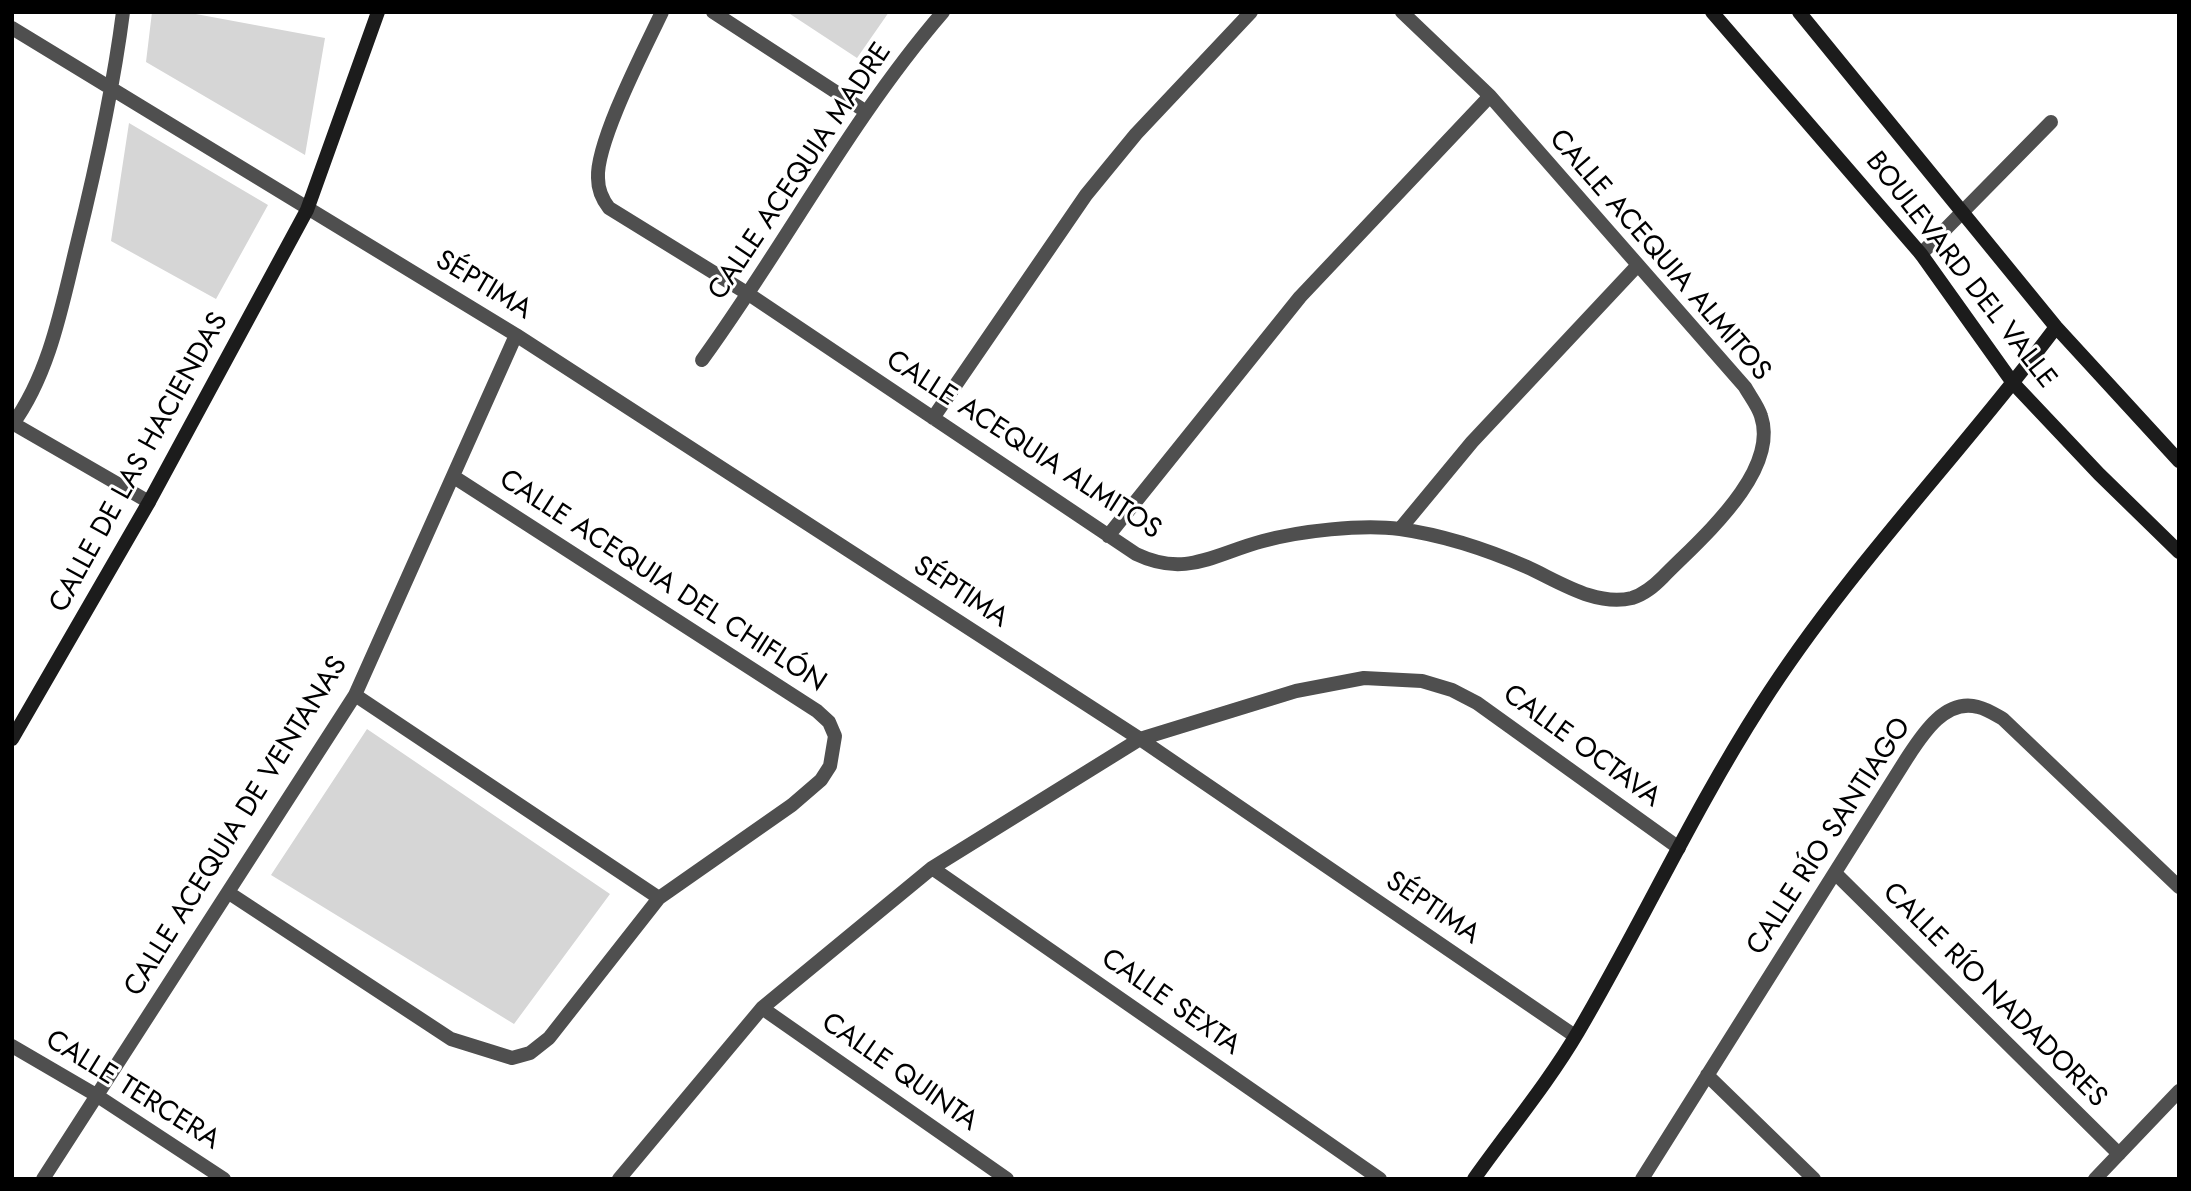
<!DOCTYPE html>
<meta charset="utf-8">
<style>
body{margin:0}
#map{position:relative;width:2191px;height:1191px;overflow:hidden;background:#fff;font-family:Jost,sans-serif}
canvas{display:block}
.frame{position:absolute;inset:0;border:14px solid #000;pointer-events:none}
</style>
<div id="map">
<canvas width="2191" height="1191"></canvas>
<div class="frame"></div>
</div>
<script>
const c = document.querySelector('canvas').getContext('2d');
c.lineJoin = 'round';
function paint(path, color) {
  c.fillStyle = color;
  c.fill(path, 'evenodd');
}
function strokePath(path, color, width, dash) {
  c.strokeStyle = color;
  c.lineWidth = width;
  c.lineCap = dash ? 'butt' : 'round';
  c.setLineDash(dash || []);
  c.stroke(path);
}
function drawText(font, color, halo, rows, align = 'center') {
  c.font = font + ' Jost,sans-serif';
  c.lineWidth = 6;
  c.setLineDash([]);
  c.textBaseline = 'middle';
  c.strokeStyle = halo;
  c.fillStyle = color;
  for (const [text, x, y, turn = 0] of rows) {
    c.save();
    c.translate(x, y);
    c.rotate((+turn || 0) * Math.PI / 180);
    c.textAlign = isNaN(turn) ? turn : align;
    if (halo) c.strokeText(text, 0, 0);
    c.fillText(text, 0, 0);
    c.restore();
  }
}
const green = new Path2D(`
 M 152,12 L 185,12 L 325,38 L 305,155 L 146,62 Z
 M 787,12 L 889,12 L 857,58 Z
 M 129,123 L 268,205 L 216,299 L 111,241 Z
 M 367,729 L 610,894 L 514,1024 L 271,875 Z`);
const street = new Path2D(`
 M 662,12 C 645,48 596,142 598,178 C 598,190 602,199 609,208 L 750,295 L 1136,554 C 1186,578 1214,554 1263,541 C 1300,531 1361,524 1400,529 C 1442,535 1488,550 1527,567 C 1558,581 1596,607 1632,598 C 1645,594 1654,586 1663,577 C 1698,541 1780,473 1761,416 C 1758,406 1750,396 1745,387 L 1490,96 L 1402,12
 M 713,12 L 865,111
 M 12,28 L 516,335 L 1140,739 L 1575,1036
 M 1921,254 L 2051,122
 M 702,360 C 785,246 850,120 943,12
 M 933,418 L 1086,195 L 1136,134 L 1251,12
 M 14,424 L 149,502
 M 12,425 C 50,373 62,305 77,244 C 96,167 113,91 123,12
 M 1400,529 L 1472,442 L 1637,266
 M 1108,536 L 1300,297 L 1490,96
 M 355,695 L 659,898
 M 932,868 L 1380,1179
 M 1835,873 L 2119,1154
 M 229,893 L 451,1039 L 512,1058 L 530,1053 L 549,1038 L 659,898 L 792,805 L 821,780 L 830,766 L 835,736 L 829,722 L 817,711 L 454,477
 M 762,1008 L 1007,1179
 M 12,1046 L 96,1095 L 224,1179
 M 1707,1075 L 1814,1179
 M 43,1179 L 355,695 L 516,335
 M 619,1179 L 762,1008 L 932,868 L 1140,739 L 1296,691 L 1364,678 L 1422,681 L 1452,690 L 1477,703 L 1679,848
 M 1642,1179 L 1907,758 C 1922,735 1945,698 1978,707 C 1987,709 1996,715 2003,719 L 2179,887
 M 2095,1179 L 2179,1091`);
const secondary = new Path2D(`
 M 1712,12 L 1921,254 L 2013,383 L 2099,474 L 2179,552
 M 1799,12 L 2056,327 L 2179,461
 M 12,739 L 149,502 L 307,210 L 378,12
 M 1474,1179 C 1508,1131 1548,1083 1578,1032 C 1641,925 1693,811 1761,705 C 1847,570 1960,455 2056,327`);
const streetNames = [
 ["CALLE ACEQUIA MADRE",801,172,-56],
 ["CALLE ACEQUIA ALMITOS",1659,256,49],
 ["BOULEVARD DEL VALLE",1960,271,52],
 ["SÉPTIMA",483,286,31],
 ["CALLE ACEQUIA ALMITOS",1023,446,33],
 ["CALLE DE LAS HACIENDAS",140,463,-61],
 ["CALLE ACEQUIA DEL CHIFLÓN",662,582,33],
 ["SÉPTIMA",960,593,33],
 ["CALLE OCTAVA",1581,747,36],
 ["CALLE ACEQUIA DE VENTANAS",237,827,-58],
 ["CALLE RÍO SANTIAGO",1830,837,-57],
 ["SÉPTIMA",1432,909,34],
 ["CALLE RÍO NADADORES",1994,996,45],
 ["CALLE SEXTA",1170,1003,35],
 ["CALLE QUINTA",899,1073,35],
 ["CALLE TERCERA",132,1091,32]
];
paint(green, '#d6d6d6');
strokePath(street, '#4f4f4f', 14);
strokePath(secondary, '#1c1c1c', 14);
drawText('28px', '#000', '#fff', streetNames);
</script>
